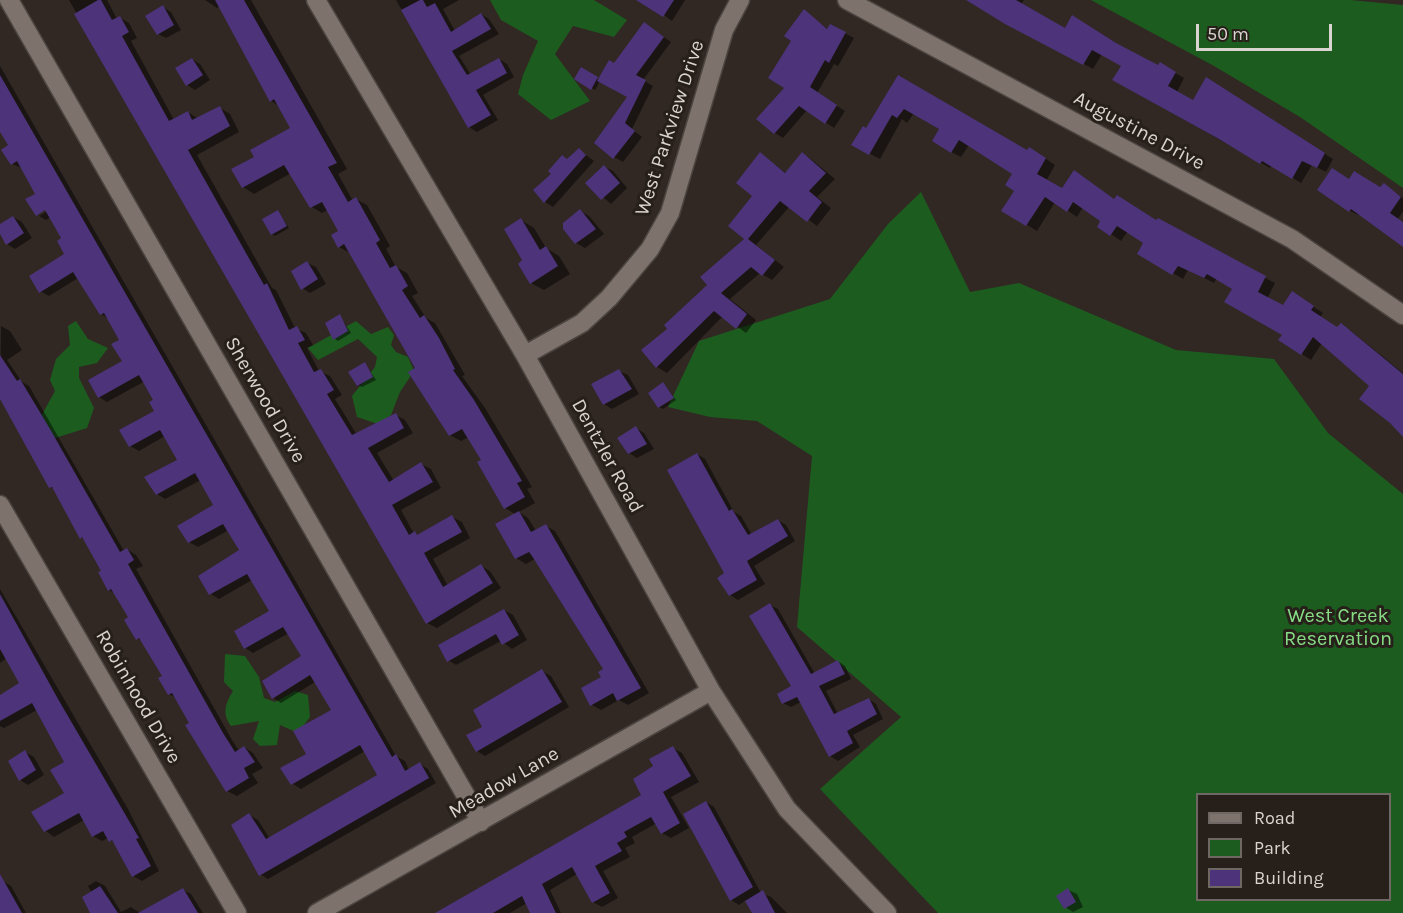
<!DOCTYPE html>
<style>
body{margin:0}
#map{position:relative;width:1403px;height:913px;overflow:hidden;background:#312823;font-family:Karla,sans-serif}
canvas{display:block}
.legend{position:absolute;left:1196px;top:793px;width:195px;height:108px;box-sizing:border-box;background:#271f1a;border:2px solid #6e6763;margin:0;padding:8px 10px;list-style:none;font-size:18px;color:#d9d4d0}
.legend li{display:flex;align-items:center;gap:12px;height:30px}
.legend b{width:30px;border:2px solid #6e6763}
.scale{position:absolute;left:1196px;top:24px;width:136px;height:27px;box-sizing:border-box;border:3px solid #d9d4d0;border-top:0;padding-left:8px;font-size:18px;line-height:21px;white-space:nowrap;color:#d9d4d0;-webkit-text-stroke:4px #271f1a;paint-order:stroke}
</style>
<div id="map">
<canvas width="1403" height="913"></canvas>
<ul class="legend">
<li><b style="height:8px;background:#7d736c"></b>Road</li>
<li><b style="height:16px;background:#1d5c1f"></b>Park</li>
<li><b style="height:16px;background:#4c337a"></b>Building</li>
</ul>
<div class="scale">50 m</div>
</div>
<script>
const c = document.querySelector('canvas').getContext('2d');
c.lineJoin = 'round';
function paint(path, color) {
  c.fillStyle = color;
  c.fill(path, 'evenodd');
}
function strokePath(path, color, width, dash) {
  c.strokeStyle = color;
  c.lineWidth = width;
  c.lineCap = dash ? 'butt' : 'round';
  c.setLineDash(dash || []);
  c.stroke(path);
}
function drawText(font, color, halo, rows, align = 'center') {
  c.font = font + ' Karla,sans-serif';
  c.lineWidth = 6;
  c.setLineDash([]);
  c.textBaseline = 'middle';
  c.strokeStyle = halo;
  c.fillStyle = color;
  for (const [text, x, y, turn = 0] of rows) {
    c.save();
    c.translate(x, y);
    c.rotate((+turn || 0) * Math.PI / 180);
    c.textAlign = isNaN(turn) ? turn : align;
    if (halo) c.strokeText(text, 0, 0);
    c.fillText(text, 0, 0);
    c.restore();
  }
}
const green = new Path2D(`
 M 490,0 L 594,0 L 627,20 L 614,37 L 573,26 L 555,54 L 590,101 L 551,120 L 518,94 L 523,75 L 538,41 L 501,20 Z
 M 1091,0 L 1350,0 L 1403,5 L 1403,188 L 1300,117 L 1214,66 Z
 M 921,192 L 970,292 L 1019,283 L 1176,350 L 1274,359 L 1328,433 L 1403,494 L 1403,913 L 938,913 L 820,789 L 901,717 L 797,627 L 812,456 L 757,421 L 710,417 L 668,407 L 699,341 L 830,299 L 888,224 ZM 1198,794 L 1390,794 L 1390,900 L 1198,900 Z
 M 76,321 L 88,339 L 108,348 L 97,363 L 79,367 L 79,378 L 94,408 L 87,428 L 55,438 L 39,420 L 55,391 L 50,380 L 56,359 L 70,345 L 68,326 Z
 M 356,321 L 371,334 L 388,327 L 394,335 L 391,345 L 396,352 L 408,357 L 414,371 L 400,392 L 391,415 L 378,424 L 357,417 L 352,396 L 375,367 L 377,357 L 358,339 L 318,360 L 308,348 Z
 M 225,654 L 245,656 L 259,677 L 264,698 L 275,702 L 295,691 L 308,695 L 310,717 L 298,733 L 280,725 L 277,745 L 260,746 L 253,739 L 259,721 L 231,726 C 222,714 225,704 233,691 L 224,682 Z`);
const shadow = new Path2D(`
 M 69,0 L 107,0 L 117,19 L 120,18 L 129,23 L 137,38 L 131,41 L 174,120 L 188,112 L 197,118 L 220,108 L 230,114 L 239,132 L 197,155 L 272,288 L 276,290 L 295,328 L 306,333 L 313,345 L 307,348 L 319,371 L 330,376 L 342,395 L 335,399 L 357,435 L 396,415 L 405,420 L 413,433 L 377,453 L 394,481 L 421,464 L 431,469 L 441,488 L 401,510 L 414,534 L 419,535 L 452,517 L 462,522 L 470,538 L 433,559 L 448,586 L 481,566 L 490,571 L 501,588 L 437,628 L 427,623 Z
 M 205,0 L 251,0 L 347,169 L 338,174 L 353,201 L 356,199 L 367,205 L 390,246 L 386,249 L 396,267 L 407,273 L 418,293 L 412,296 L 426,318 L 435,323 L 465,375 L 462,376 L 485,408 L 532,487 L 527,489 L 535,503 L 519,512 L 528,518 L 536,531 L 546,526 L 555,531 L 649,693 L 628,705 L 619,700 L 601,710 L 592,705 L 605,670 L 571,611 L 564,607 L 535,559 L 526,564 L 516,558 L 515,514 L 505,508 L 483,460 L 469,437 L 461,441 L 450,435 L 410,373 L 417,369 L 350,253 L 339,247 L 340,231 L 328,210 L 322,213 L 312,207 L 291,173 L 254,194 L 243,187 L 233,170 L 256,157 L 293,129 L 279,106 L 271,101 L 220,6 L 217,8 Z
 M 396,0 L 459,0 L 443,9 L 455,31 L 481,14 L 489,19 L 499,34 L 459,56 L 471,75 L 499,59 L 507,64 L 514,77 L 483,95 L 498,120 L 477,132 L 469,127 Z
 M 644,0 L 685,0 L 672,21 Z
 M 987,0 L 1024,0 L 1021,4 L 1065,30 L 1121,47 L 1159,67 L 1160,64 L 1184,78 L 1177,92 L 1193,102 L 1215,85 L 1333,159 L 1326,172 L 1312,165 L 1301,183 L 1272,165 L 1270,168 L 1114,80 L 1123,65 L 1102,54 L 1093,69 L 982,8 Z
 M 163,7 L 171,12 L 181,30 L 166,38 L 158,34 Z
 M 804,11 L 829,30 L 831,26 L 854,38 L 838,66 L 834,64 L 817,93 L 845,111 L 834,128 L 807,110 L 783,138 L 775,133 L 786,87 L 793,41 Z
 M 645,24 L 671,42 L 643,80 L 653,86 L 632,129 L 642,137 L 623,162 L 614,157 L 629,97 L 600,81 L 595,90 L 576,79 L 581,69 L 599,80 L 615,65 Z
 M 192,59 L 200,64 L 210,80 L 195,90 L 187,85 Z
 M 0,66 L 396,756 L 405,761 L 409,770 L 420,764 L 428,769 L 436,783 L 268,879 L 260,874 L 249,815 L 258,820 L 270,839 L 379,776 L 365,751 L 301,789 L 293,784 L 282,768 L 308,754 L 333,711 L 315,682 L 281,703 L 273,698 L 303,657 L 289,633 L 253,653 L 245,648 L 271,612 L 252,580 L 219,599 L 211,594 L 241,551 L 229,530 L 198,547 L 189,542 L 215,506 L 201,480 L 165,499 L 157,494 L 179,460 L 165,436 L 139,451 L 130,446 L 156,411 L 155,400 L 145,381 L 107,402 L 99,397 L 124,361 L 121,341 L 109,319 L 101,314 L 78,278 L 49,296 L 40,291 L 66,254 L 63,239 L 51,217 L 46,220 L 39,216 L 53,208 L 51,206 L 37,215 L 37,194 L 22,168 L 12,164 L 10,146 L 0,130 Z
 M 898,77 L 1027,152 L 1039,154 L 1055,165 L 1046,181 L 1062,190 L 1115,200 L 1275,283 L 1267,299 L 1284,307 L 1302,299 L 1323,313 L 1320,317 L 1338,329 L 1341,325 L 1351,331 L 1403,373 L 1403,435 L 1372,385 L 1322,343 L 1311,360 L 1302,354 L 1280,339 L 1284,334 L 1234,288 L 1217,278 L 1214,283 L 1188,270 L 1183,279 L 1139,253 L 1145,243 L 1128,231 L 1121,241 L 1099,226 L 1102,221 L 1083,207 L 1077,217 L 1055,202 L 1037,231 L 1003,210 L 1016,191 L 1014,173 L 969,145 L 961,157 L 951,152 L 941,128 L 914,113 L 907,123 L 902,119 L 880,159 L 853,145 L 867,130 Z
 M 579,150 L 594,161 L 553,207 L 545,202 L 568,160 Z
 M 760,154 L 786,173 L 803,154 L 812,160 L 835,179 L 817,197 L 831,208 L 817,226 L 790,206 L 756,245 L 784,267 L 772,280 L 760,273 L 730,299 L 756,320 L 746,333 L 723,316 L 667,373 L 657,367 L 643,350 L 670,330 L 746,239 Z
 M 605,167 L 613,171 L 627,188 L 611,204 L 587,183 Z
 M 1350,181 L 1381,189 L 1384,185 L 1403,198 L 1403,211 L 1398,219 L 1403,222 L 1403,245 L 1360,213 L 1358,215 L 1350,211 L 1319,190 Z
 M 278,211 L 289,228 L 275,236 L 272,234 Z
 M 580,211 L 589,216 L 604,234 L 585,248 L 576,243 L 563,226 Z
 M 13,217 L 22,222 L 32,238 L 15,249 L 7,244 L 0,231 L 0,226 Z
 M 521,220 L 534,228 L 546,248 L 559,256 L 570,274 L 544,290 L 531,283 L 524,260 Z
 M 307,263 L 316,267 L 326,284 L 310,293 L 302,288 Z
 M 340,316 L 351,333 L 338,341 L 334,338 Z
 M 1,326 L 10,331 L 22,350 L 7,360 L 22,382 L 29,386 L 124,551 L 127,549 L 136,555 L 143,566 L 136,569 L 232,740 L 239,751 L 244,747 L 253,753 L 263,768 L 252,774 L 258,783 L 237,796 L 227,791 L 178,699 L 169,694 L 164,676 L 143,642 L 137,638 L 130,618 L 114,593 L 109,590 L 103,571 L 85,540 L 81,537 L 54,489 L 50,487 L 0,398 Z
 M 365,364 L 376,380 L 362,387 L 358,385 Z
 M 619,371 L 628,375 L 639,394 L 612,409 L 604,404 Z
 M 664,384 L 676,400 L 663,409 L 659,407 Z
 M 636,428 L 644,433 L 654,449 L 637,458 L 629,453 Z
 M 697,454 L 705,459 L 734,512 L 741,516 L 752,535 L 778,520 L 786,525 L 795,541 L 754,566 L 765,584 L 738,600 L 730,595 Z
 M 0,589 L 128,809 L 159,871 L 142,881 L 133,876 L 116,844 L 108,838 L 102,841 L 93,836 L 84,820 L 54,837 L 46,831 L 34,812 L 66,794 L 66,763 L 37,710 L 4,728 L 0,726 L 0,697 L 21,684 L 7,658 L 0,663 Z
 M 770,605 L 778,609 L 815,674 L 838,661 L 845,666 L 851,679 L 826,691 L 838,714 L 869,699 L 876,704 L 883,719 L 853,735 L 860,747 L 838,761 L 830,756 L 801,702 L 791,707 L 783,703 L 793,686 Z
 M 504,610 L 513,615 L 527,640 L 512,649 L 501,641 L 456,665 L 448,660 Z
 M 542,671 L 551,676 L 569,707 L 485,756 L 477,751 L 484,727 Z
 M 673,748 L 682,753 L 699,782 L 671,797 L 689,828 L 671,838 L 662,833 L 657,823 L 632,837 L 635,843 L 625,848 L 630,857 L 603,871 L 618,898 L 602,907 L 593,902 L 577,874 L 550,890 L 561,913 L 532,913 L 527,903 L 510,913 L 441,913 L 644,796 L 655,767 Z
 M 25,752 L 34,757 L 44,775 L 28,785 L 20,780 Z
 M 706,802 L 714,807 L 761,893 L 771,897 L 787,913 L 753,913 L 746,900 L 739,905 L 731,900 Z
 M 3,881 L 11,886 L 26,913 L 0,913 L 0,883 Z
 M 96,881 L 105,886 L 121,912 L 131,907 L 140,913 L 92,913 L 92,893 L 88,886 Z
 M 183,890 L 191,894 L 203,913 L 143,913 Z
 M 1068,890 L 1077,894 L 1083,907 L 1073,912 L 1065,907 Z`);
const building = new Path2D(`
 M 98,0 L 101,0 L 112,20 L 120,16 L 129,32 L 122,36 L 169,121 L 188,111 L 192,120 L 220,106 L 230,126 L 188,150 L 264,285 L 267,283 L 289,330 L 297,326 L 305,340 L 298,343 L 314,372 L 321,369 L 334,390 L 327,394 L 352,435 L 396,413 L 404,428 L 368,448 L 389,482 L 421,462 L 433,482 L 392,505 L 409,535 L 415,531 L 417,535 L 452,515 L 462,532 L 424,553 L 443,587 L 481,564 L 493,583 L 426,624 L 74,14 Z
 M 215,0 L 244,0 L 337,163 L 328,167 L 348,202 L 356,197 L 380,240 L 376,243 L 390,268 L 396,265 L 408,286 L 402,290 L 420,318 L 424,315 L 439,338 L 455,369 L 453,370 L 474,400 L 522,481 L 517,483 L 525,497 L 504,509 L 477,462 L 481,460 L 462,429 L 449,436 L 408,372 L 415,368 L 344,244 L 338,248 L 331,235 L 338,231 L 322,202 L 310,208 L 284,165 L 242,188 L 231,169 L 254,157 L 250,150 L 290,128 L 274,99 L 270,102 Z
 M 420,0 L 423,0 L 427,7 L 435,3 L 451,32 L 481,13 L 491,29 L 452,51 L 467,75 L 499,58 L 507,73 L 476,90 L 491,115 L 468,128 L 401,10 Z
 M 636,0 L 674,0 L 663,17 Z
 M 966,0 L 1016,0 L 1065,28 L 1072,15 L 1116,43 L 1158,65 L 1160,62 L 1176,72 L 1168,86 L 1193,100 L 1206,77 L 1325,153 L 1317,168 L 1302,161 L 1292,179 L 1262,161 L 1260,164 L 1219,139 L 1112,80 L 1121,66 L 1092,50 L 1083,65 L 1005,24 Z
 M 163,5 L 174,25 L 157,35 L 145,16 Z
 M 804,9 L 827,29 L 830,24 L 846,32 L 829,63 L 825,60 L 810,87 L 837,105 L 825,124 L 799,106 L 774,134 L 756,119 L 784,88 L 768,78 L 791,41 L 784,36 Z
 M 644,22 L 664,37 L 636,75 L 646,80 L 625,123 L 635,131 L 613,159 L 594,143 L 627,97 L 597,81 L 609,60 L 614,63 Z
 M 192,58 L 203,75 L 186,86 L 175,68 Z
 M 581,67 L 598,77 L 591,90 L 574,79 Z
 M 0,75 L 392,757 L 396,754 L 405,771 L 420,762 L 429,778 L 259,876 L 231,825 L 249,813 L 266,839 L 377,775 L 360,745 L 291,785 L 280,768 L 306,754 L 293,731 L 331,710 L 310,675 L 272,699 L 262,681 L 301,656 L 283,627 L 244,649 L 234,631 L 269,611 L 247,574 L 209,595 L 198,576 L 239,550 L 223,524 L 188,543 L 177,526 L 213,505 L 195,473 L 156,495 L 144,477 L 177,460 L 160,430 L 129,447 L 119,430 L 154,411 L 149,402 L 153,400 L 139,375 L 98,398 L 88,380 L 122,361 L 111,344 L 119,340 L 104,313 L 100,315 L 73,272 L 39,293 L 29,276 L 64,254 L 57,241 L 61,238 L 45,210 L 36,216 L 25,199 L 35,194 L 17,161 L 11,165 L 1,150 L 8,145 L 0,132 Z
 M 898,75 L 1027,150 L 1029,147 L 1046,158 L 1037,174 L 1062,188 L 1074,170 L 1114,199 L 1117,195 L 1156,220 L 1158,218 L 1266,276 L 1258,292 L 1283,305 L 1292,291 L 1314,306 L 1311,310 L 1337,327 L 1341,323 L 1403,374 L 1403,437 L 1390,423 L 1359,399 L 1369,386 L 1313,337 L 1301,355 L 1278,340 L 1282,335 L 1224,302 L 1232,289 L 1207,274 L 1204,278 L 1178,266 L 1172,275 L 1137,254 L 1143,243 L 1117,226 L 1110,236 L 1097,227 L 1100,221 L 1073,202 L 1067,212 L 1045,197 L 1026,226 L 1001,211 L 1014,191 L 1005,185 L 1012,174 L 959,140 L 951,153 L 932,141 L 939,129 L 904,109 L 897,118 L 892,115 L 869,155 L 851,145 L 863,126 L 866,128 Z
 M 579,148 L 586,155 L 544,203 L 533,190 L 551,174 L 548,171 L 562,155 L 567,159 Z
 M 760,152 L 785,173 L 802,152 L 826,173 L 809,191 L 822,202 L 807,222 L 780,201 L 748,239 L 775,260 L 762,276 L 751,267 L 721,293 L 747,314 L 736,329 L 714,311 L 656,368 L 641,350 L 667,329 L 664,325 L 707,285 L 700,277 L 744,239 L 728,226 L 752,196 L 736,183 Z
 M 604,165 L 620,183 L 601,200 L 585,183 Z
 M 1332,168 L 1349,179 L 1354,171 L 1380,187 L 1384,183 L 1401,197 L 1390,213 L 1403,222 L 1403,247 L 1351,209 L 1349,212 L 1317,190 Z
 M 580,209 L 596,229 L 575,244 L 563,229 L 563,223 Z
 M 278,210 L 287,226 L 271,235 L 262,219 Z
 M 13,216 L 24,233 L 6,245 L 0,234 L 0,224 Z
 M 521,218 L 540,250 L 546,246 L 558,266 L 530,284 L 518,264 L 522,260 L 504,229 Z
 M 307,261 L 318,279 L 301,290 L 291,271 Z
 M 340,314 L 348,331 L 333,340 L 325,323 Z
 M 0,355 L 17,381 L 20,379 L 50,429 L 120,552 L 127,548 L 134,560 L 128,564 L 223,733 L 235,752 L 244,746 L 255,762 L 244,768 L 249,778 L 226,792 L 185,725 L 189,723 L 172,693 L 168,695 L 158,678 L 162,676 L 139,638 L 136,640 L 124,620 L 128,617 L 111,589 L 108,591 L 98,572 L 101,571 L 82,537 L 80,539 L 52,487 L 49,488 L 0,399 Z
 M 365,362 L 373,377 L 357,386 L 348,372 Z
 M 619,369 L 632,389 L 603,405 L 591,384 Z
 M 663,382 L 674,398 L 658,408 L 648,393 Z
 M 636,426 L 647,444 L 628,454 L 617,438 Z
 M 697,453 L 729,511 L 732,509 L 748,535 L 778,519 L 788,536 L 747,561 L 757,580 L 729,596 L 717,578 L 724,573 L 667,470 Z
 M 519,511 L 531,532 L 546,524 L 641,688 L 617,701 L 613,693 L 590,706 L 581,688 L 601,677 L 598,672 L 603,669 L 532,556 L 529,552 L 515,559 L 495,524 Z
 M 0,594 L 58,699 L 139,838 L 136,839 L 151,866 L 132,877 L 112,840 L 109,842 L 103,831 L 92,837 L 79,813 L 44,832 L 31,812 L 64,793 L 50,770 L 64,762 L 32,703 L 0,721 L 0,695 L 19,683 L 0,649 Z
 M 770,603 L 811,674 L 838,660 L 845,674 L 819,686 L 834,714 L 869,698 L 877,714 L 847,731 L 853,743 L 829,757 L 797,697 L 782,704 L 777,694 L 791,686 L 749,616 Z
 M 504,609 L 519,635 L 502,645 L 496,634 L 447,662 L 438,645 Z
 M 542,669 L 562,702 L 476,752 L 466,735 L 482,727 L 473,710 Z
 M 673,746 L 691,776 L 663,792 L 680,823 L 661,834 L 651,817 L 624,832 L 627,837 L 617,843 L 622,851 L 595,866 L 610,893 L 592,903 L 572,867 L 542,884 L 556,913 L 530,913 L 522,896 L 493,913 L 435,913 L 641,795 L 633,779 L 653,766 L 649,759 Z
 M 25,750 L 36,770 L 19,781 L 8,761 Z
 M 706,801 L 753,887 L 730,901 L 683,814 Z
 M 0,874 L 22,913 L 0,913 Z
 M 100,886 L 118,913 L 90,913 L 82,897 Z
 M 183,888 L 198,913 L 138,913 Z
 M 1068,888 L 1076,902 L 1064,909 L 1056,896 Z
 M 763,890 L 775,913 L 752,913 L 745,901 Z`);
const street = new Path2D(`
 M 9,0 L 481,822
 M 316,0 L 525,355 L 711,691 L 787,809 L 887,913
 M 847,0 L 1292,239 L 1403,315
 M 525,355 L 582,323 L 609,298 L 650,249 L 670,213 L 724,30 L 740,0
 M 0,505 L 237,913
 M 317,913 L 711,691`);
const streetNames = [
 ["West Parkview Drive",670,128,-72],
 ["Augustine Drive",1139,131,28],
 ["Sherwood Drive",265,400,60],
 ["Dentzler Road",607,456,61],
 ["Robinhood Drive",138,697,60],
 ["Meadow Lane",504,783,-30]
];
const parkNames = [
 ["West Creek",1338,616],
 ["Reservation",1338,639]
];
paint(green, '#1d5c1f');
paint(shadow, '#0007');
paint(building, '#4c337a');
strokePath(street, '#4b443f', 21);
strokePath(street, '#7d736c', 18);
drawText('20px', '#d9d4d0', '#271f1a', streetNames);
drawText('20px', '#86dd85', '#271f1a', parkNames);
</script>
